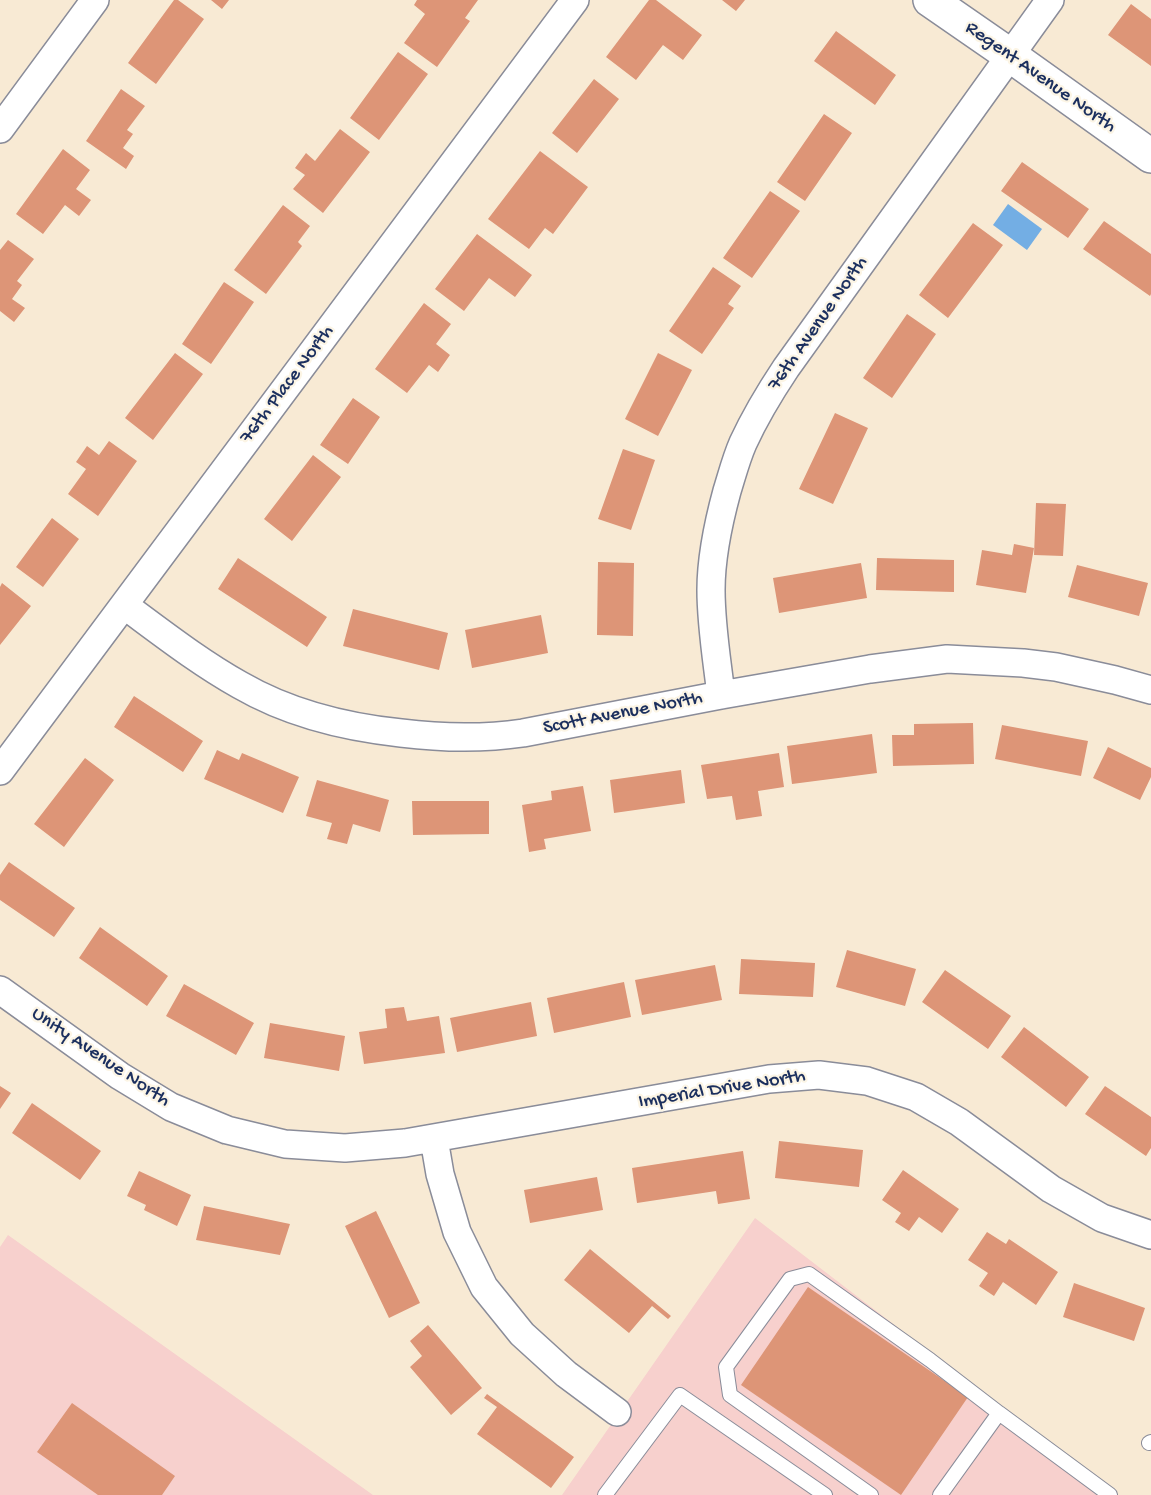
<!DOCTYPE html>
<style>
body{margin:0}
canvas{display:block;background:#f8ead4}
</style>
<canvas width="1151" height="1495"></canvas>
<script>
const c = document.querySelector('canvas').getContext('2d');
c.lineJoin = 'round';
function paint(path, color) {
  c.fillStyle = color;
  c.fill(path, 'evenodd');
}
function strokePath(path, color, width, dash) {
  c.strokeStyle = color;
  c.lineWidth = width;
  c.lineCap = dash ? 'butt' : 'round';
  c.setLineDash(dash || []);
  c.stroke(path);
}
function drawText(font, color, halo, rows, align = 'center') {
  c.font = font + ' "Gochi Hand",sans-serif';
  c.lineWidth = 4.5;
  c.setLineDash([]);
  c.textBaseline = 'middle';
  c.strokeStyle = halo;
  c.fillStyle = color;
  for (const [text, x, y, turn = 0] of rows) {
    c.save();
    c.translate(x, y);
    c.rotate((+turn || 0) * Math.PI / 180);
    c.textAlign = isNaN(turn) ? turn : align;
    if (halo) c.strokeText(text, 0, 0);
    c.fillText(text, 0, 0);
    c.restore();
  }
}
const built = new Path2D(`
 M 755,1218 L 1116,1495 L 562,1495 Z
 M 8,1235 L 373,1495 L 0,1495 L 0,1247 Z`);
const water = new Path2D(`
 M 1008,204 L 1042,229 L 1027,250 L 993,225 Z`);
const building = new Path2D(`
 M 174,0 L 178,0 L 204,19 L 156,84 L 128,63 Z
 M 211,0 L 229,0 L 222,9 Z
 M 417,0 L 478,0 L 465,18 L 470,21 L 437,67 L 404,43 L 425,14 L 414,5 Z
 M 649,0 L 656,0 L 702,35 L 683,60 L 663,45 L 636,80 L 606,57 Z
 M 722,0 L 745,0 L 736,11 Z
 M 1131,4 L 1151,19 L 1151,66 L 1108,35 Z
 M 836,31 L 896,75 L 875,105 L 814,61 Z
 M 398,52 L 428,74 L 379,140 L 350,118 Z
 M 594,79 L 619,99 L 577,153 L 552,133 Z
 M 121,89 L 145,106 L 127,130 L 133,134 L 123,148 L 134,156 L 126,169 L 86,141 Z
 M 824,114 L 852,133 L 805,201 L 777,182 Z
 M 340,129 L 370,152 L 323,213 L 293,189 L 305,175 L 295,168 L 306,153 L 315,161 Z
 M 63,149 L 90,170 L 76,189 L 91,200 L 79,216 L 65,205 L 43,234 L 16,214 Z
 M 540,151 L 588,187 L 553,234 L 545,228 L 529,249 L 488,219 Z
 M 1022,162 L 1089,209 L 1068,238 L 1001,191 Z
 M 770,191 L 800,211 L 752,278 L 723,258 Z
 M 283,205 L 310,226 L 298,242 L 302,246 L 266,294 L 234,270 Z
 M 1104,221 L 1151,254 L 1151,294 L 1150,296 L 1083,249 Z
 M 973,223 L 1003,245 L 948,318 L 919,295 Z
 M 477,234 L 532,275 L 515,297 L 489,278 L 464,311 L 435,289 Z
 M 8,240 L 34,259 L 17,281 L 22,285 L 12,299 L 25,308 L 14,322 L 0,311 L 0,250 Z
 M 713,267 L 741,286 L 728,304 L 734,308 L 702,354 L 669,331 Z
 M 224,282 L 254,302 L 211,364 L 182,344 Z
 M 424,303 L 451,324 L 436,344 L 450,355 L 438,372 L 429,365 L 407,393 L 375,369 Z
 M 907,314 L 936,334 L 892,398 L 863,378 Z
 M 175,353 L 203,374 L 153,440 L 125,418 Z
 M 658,353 L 692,370 L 658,436 L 625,419 Z
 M 353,398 L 380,417 L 348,464 L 320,445 Z
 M 835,413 L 868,428 L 833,504 L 799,489 Z
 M 109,441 L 137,461 L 98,516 L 68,494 L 86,469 L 76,462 L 87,446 L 99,455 Z
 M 623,449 L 655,460 L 631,530 L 598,519 Z
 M 313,455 L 341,477 L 292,541 L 264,519 Z
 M 1036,503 L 1066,504 L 1063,556 L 1034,555 Z
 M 52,518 L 79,539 L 43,587 L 16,567 Z
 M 1014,544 L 1034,548 L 1026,593 L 976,585 L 982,550 L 1012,555 Z
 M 238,558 L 327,617 L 307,647 L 218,589 Z
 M 877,558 L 954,560 L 954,592 L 876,590 Z
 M 598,562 L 634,563 L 633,636 L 597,635 Z
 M 861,563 L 867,598 L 779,613 L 773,578 Z
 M 1077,565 L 1148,583 L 1139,616 L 1068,597 Z
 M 2,583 L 31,606 L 0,645 L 0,587 Z
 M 353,609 L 448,633 L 439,670 L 343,646 Z
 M 541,615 L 548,653 L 472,668 L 465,630 Z
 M 134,696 L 203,741 L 183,772 L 114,727 Z
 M 973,723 L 974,764 L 893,766 L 892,735 L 914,735 L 914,724 Z
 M 1002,725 L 1088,741 L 1081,776 L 995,759 Z
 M 872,734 L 877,773 L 792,784 L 787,746 Z
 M 1108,747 L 1151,768 L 1151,777 L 1140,800 L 1093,778 Z
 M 217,750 L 239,760 L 242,753 L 299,777 L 283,813 L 204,779 Z
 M 779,753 L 784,787 L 758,791 L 762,816 L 736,820 L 732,796 L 707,799 L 701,765 Z
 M 85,758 L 114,780 L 64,847 L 34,824 Z
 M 681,770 L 685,803 L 614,813 L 610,780 Z
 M 317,780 L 389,800 L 380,832 L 353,824 L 347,844 L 327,839 L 332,823 L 306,816 Z
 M 583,786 L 591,831 L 544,839 L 546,849 L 529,852 L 522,805 L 552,800 L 551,791 Z
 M 412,801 L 489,801 L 489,834 L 413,835 Z
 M 9,862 L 75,908 L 54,937 L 0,900 L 0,875 Z
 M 100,927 L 168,976 L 147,1006 L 79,958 Z
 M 847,950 L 916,969 L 905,1006 L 836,987 Z
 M 741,959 L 815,963 L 813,997 L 739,994 Z
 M 715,965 L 722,1000 L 642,1015 L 635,980 Z
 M 945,970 L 1011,1016 L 988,1049 L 922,1002 Z
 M 624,982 L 631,1017 L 554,1033 L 547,998 Z
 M 184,984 L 254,1023 L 236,1055 L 166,1016 Z
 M 531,1002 L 537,1036 L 457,1052 L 450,1018 Z
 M 404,1007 L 407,1021 L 439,1016 L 445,1053 L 364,1064 L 359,1032 L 387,1028 L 385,1009 Z
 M 270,1023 L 345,1036 L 339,1071 L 264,1058 Z
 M 1024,1027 L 1089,1077 L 1066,1107 L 1001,1057 Z
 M 0,1086 L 11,1093 L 0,1109 Z
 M 1105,1086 L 1151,1117 L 1151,1148 L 1146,1156 L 1085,1114 Z
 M 32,1103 L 101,1151 L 80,1180 L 12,1133 Z
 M 779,1141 L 863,1150 L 859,1187 L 775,1178 Z
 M 743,1151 L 750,1199 L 718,1204 L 716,1191 L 637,1203 L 632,1168 Z
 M 903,1170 L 959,1209 L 942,1233 L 919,1217 L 909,1231 L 895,1222 L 901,1213 L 882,1200 Z
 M 139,1171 L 191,1195 L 177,1226 L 144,1210 L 146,1205 L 127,1196 Z
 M 597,1177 L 603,1210 L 530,1223 L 524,1190 Z
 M 204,1206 L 290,1224 L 280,1255 L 196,1240 Z
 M 376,1211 L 420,1303 L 389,1318 L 345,1226 Z
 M 987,1232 L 1006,1244 L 1009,1239 L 1058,1272 L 1036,1305 L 1003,1282 L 994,1296 L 979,1286 L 988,1273 L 968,1260 Z
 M 590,1249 L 671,1316 L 668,1319 L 652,1306 L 629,1333 L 564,1280 Z
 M 1074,1283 L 1145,1308 L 1134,1341 L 1063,1317 Z
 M 808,1287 L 968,1397 L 901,1495 L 741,1385 Z
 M 428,1325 L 482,1388 L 451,1415 L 410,1367 L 422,1356 L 410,1341 Z
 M 487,1394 L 574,1457 L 551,1488 L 477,1434 L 497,1407 L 484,1398 Z
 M 72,1403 L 175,1476 L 162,1495 L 98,1495 L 37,1452 Z`);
const lane = new Path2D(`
 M 1149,1443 L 1151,1442
 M 605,1495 L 680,1395 L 825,1495
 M 871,1495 L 730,1395 L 726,1367 L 790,1279 L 809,1274 L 930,1360 L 999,1413
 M 940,1495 L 999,1413 L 1110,1495`);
const street = new Path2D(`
 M 0,129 L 95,0
 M 124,605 C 162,633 199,662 240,685 C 290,714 344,727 401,733 C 442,738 482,739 523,733 L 721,695 L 870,669 L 947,659 L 1023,663 L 1056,667 L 1115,680 L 1151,690
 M 721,695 C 717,660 711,626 711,590 C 711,556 718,524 727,491 C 732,475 736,459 743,443 C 755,417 770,392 786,368 L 1050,0
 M 0,771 L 575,0
 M 0,990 L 120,1076 L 171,1107 L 227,1130 L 285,1144 L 345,1148 L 405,1143 L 769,1079 L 819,1075 L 867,1081 L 916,1097 L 959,1122 L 1051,1189 L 1102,1218 L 1151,1235
 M 434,1139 L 440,1174 L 457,1232 L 484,1287 L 522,1334 L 566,1374 L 617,1412`);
const secondary = new Path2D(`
 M 930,0 L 1011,56 L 1151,156`);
const streetNames = [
 ["Regent Avenue North",1040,78,35],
 ["76th Avenue North",819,324,-55],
 ["76th Place North",288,385,-53],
 ["Scott Avenue North",623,714,-11],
 ["Unity Avenue North",100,1058,34],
 ["Imperial Drive North",722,1090,-9]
];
paint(built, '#f7d0cd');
paint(water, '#73aee4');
paint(building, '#dd9577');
strokePath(lane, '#8a8c99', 16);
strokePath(street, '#8a8c99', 30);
strokePath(secondary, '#8a8c99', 36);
strokePath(lane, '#fff', 14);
strokePath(street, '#fff', 27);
strokePath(secondary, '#fff', 33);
drawText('20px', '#1b2f5e', '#fcf5e5', streetNames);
</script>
